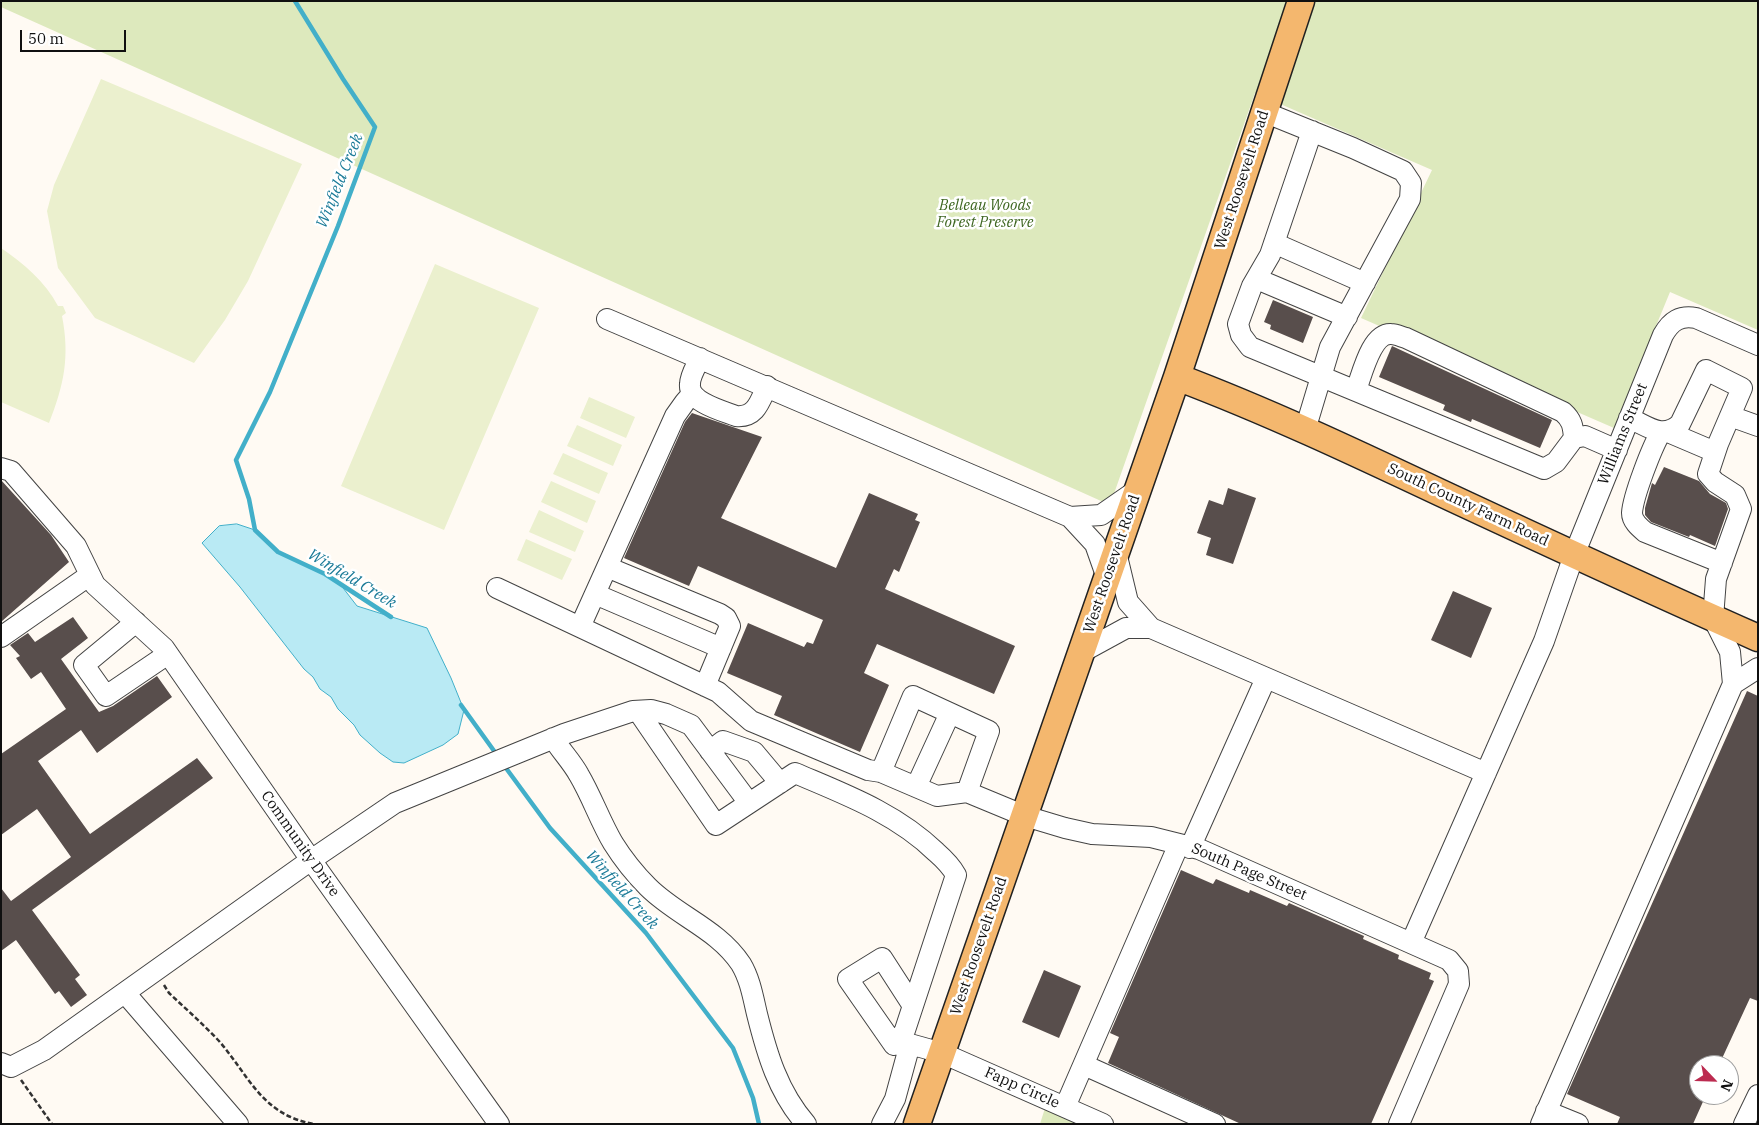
<!DOCTYPE html>
<style>
body{margin:0}
#map{position:relative;width:1759px;height:1125px;overflow:hidden;background:#fffaf3;font-family:"IBM Plex Serif",serif}
canvas{display:block}
.frame{position:absolute;inset:0;border:2px solid #101010;pointer-events:none}
.north{position:absolute;left:1689px;top:1055px;width:50px;height:50px;box-sizing:border-box;background:#fff;border:1px solid #9f9f9f;border-radius:50%;rotate:114deg;font-size:14px;font-weight:700;line-height:20px;text-align:center;color:#101010}
.north::after{content:'';display:block;margin:auto;width:18px;height:22px;background:#bc2b50;clip-path:polygon(50% 0,100% 100%,50% 72%,0 100%)}
.scale{position:absolute;left:20px;top:30px;width:106px;height:22px;box-sizing:border-box;border:2px solid #101010;border-top:0;padding-left:6px;font-size:15px;line-height:18px;white-space:nowrap;color:#101010;-webkit-text-stroke:4px #fff;paint-order:stroke}
</style>
<div id="map">
<canvas width="1759" height="1125"></canvas>
<div class="frame"></div>
<div class="north">N</div>
<div class="scale">50 m</div>
</div>
<script>
const c = document.querySelector('canvas').getContext('2d');
c.lineJoin = 'round';
function paint(path, color) {
  c.fillStyle = color;
  c.fill(path, 'evenodd');
}
function strokePath(path, color, width, dash) {
  c.strokeStyle = color;
  c.lineWidth = width;
  c.lineCap = dash ? 'butt' : 'round';
  c.setLineDash(dash || []);
  c.stroke(path);
}
function drawText(font, color, halo, rows, align = 'center') {
  c.font = font + ' "IBM Plex Serif",serif';
  c.lineWidth = 5;
  c.setLineDash([]);
  c.textBaseline = 'middle';
  c.strokeStyle = halo;
  c.fillStyle = color;
  for (const [text, x, y, turn = 0] of rows) {
    c.save();
    c.translate(x, y);
    c.rotate((+turn || 0) * Math.PI / 180);
    c.textAlign = isNaN(turn) ? turn : align;
    if (halo) c.strokeText(text, 0, 0);
    c.fillText(text, 0, 0);
    c.restore();
  }
}
const green = new Path2D(`
 M 1,1 L 1758,1 L 1758,330 L 1670,292 L 1614,428 L 1361,318 L 1432,170 L 1255,93 L 1110,505 L 1,7 Z
 M 1045,1108 L 1081,1124 L 1040,1124 Z`);
const pitch = new Path2D(`
 M 101,79 L 302,164 L 248,281 L 225,320 L 194,363 L 95,318 L 58,268 L 47,211 L 54,185 Z
 M 1,248 C 24,264 45,281 58,306 L 63,306 L 66,313 L 62,316 C 70,357 64,385 49,423 L 1,402 Z
 M 435,264 L 539,308 L 444,530 L 341,486 Z
 M 589,397 L 635,417 L 626,438 L 580,418 Z
 M 577,425 L 622,445 L 613,466 L 567,446 Z
 M 563,453 L 608,473 L 599,494 L 553,474 Z
 M 551,481 L 596,501 L 587,523 L 541,502 Z
 M 539,510 L 584,531 L 575,552 L 529,532 Z
 M 526,539 L 572,559 L 562,580 L 517,560 Z`);
const water = new Path2D(`
 M 237,524 L 255,530 L 278,552 L 325,574 L 340,584 L 357,606 L 427,628 L 451,678 L 464,710 L 458,734 L 443,745 L 404,763 L 393,762 L 380,753 L 360,735 L 354,725 L 338,709 L 331,697 L 320,689 L 313,677 L 304,669 L 240,587 L 202,543 L 219,526 Z`);
const stream = new Path2D(`
 M 295,1 L 343,79 L 375,127 L 338,226 L 270,392 L 236,460 L 249,499 L 255,530 L 278,552 L 325,574 L 391,617
 M 461,705 L 497,755
 M 503,764 L 550,828 L 646,933 L 733,1048 L 753,1098 L 759,1124`);
const building = new Path2D(`
 M 1273,300 L 1313,317 L 1303,343 L 1270,329 L 1271,325 L 1264,322 Z
 M 1392,346 L 1552,420 L 1540,448 L 1472,419 L 1471,422 L 1443,410 L 1445,405 L 1379,377 Z
 M 692,413 L 762,437 L 721,518 L 836,568 L 869,493 L 918,514 L 915,520 L 920,522 L 899,572 L 894,569 L 885,589 L 1015,646 L 994,694 L 877,644 L 864,673 L 889,685 L 860,752 L 774,715 L 782,696 L 727,673 L 748,623 L 804,647 L 807,642 L 813,644 L 823,620 L 698,566 L 689,586 L 624,558 L 685,422 Z
 M 1664,467 L 1699,481 L 1710,494 L 1726,503 L 1728,509 L 1715,546 L 1690,535 L 1689,537 L 1651,522 L 1645,515 L 1645,508 L 1652,483 L 1655,485 Z
 M 1,480 L 51,535 L 69,562 L 1,622 Z
 M 1228,488 L 1256,498 L 1233,564 L 1206,555 L 1211,538 L 1197,533 L 1209,500 L 1223,505 Z
 M 1453,591 L 1492,608 L 1471,658 L 1431,640 Z
 M 73,617 L 88,638 L 61,659 L 99,712 L 113,706 L 157,676 L 172,697 L 97,753 L 81,730 L 38,761 L 90,834 L 197,758 L 213,778 L 32,910 L 80,975 L 75,979 L 87,995 L 71,1007 L 59,991 L 55,994 L 16,940 L 1,951 L 1,888 L 11,901 L 71,857 L 37,809 L 1,835 L 1,754 L 66,709 L 41,672 L 31,679 L 16,658 L 20,656 L 10,645 L 28,633 L 35,642 Z
 M 1747,691 L 1758,696 L 1758,1001 L 1750,998 L 1719,1065 L 1699,1065 L 1699,1095 L 1706,1095 L 1693,1124 L 1617,1124 L 1620,1117 L 1567,1094 Z
 M 1181,870 L 1213,884 L 1216,879 L 1249,893 L 1250,890 L 1287,906 L 1289,903 L 1364,936 L 1363,939 L 1399,955 L 1398,959 L 1431,973 L 1429,979 L 1434,981 L 1371,1124 L 1241,1124 L 1108,1063 L 1119,1037 L 1110,1033 Z
 M 1044,970 L 1081,986 L 1059,1038 L 1022,1022 Z`);
const path = new Path2D(`
 M 164,985 L 169,993 C 186,1009 203,1024 219,1041 C 250,1077 262,1115 314,1124
 M 21,1080 L 52,1124`);
const minor = new Path2D(`
 M 1264,112 L 1353,148 L 1403,171 L 1411,183 L 1410,199 L 1330,347 L 1305,430
 M 1312,131 L 1270,255 L 1252,286 L 1238,324 L 1241,335 L 1250,347 L 1544,469 L 1556,462 L 1574,438 L 1585,436 L 1617,450
 M 1274,243 L 1365,283
 M 1257,279 L 1347,317
 M 607,319 L 1070,517
 M 700,358 C 697,365 690,375 690,384 C 688,402 723,411 736,416 C 756,418 760,401 767,386
 M 1356,390 C 1362,375 1371,333 1391,334 C 1396,334 1402,337 1406,338 L 1563,412 C 1572,420 1573,426 1574,438
 M 1730,416 L 1758,426
 M 1629,418 C 1648,426 1662,440 1680,424 L 1706,370 L 1742,388 L 1718,444 L 1708,474 L 1715,482 L 1735,495 L 1741,509 L 1716,579 L 1713,618 L 1730,652 L 1733,684 L 1758,668
 M 1661,432 C 1652,447 1633,496 1632,513 C 1632,521 1639,527 1645,532 L 1722,563
 M 1668,432 L 1715,452
 M 1,468 L 11,471 L 76,546 L 95,585 L 164,648 L 311,860 L 499,1124
 M 607,567 L 720,614 L 726,618 L 730,626 L 705,686
 M 1107,578 L 1095,544 L 1070,517 L 1101,515 L 1137,490
 M 497,588 L 718,692 L 751,721 L 868,770 L 881,772 L 937,796 L 967,792 L 1025,816 L 1065,828 L 1092,834 L 1151,837 L 1199,849 L 1449,960 L 1458,971 L 1459,984 L 1399,1124
 M 595,594 L 721,648
 M 136,622 L 84,665 L 106,696 L 168,654
 M 580,627 L 675,416 L 685,402 L 692,394
 M 1151,628 L 1486,773
 M 1,637 L 90,575
 M 1082,652 L 1126,628 L 1151,628 L 1128,602 L 1116,552
 M 638,711 L 716,825 L 795,773 C 844,794 896,813 936,852 C 944,859 951,866 956,875 L 905,1030 L 899,1041 L 894,1045 L 848,979 L 882,958 L 913,1006
 M 553,738 C 561,751 572,762 579,775 C 592,797 600,821 613,843 C 623,859 635,874 648,887 C 677,916 718,929 741,964 C 750,979 753,997 757,1014 C 767,1054 778,1092 806,1124
 M 710,751 L 723,741 L 754,752 L 780,783
 M 881,772 L 913,696 L 989,731 L 967,792
 M 916,787 L 950,713
 M 1190,848 L 1266,678
 M 1411,943 L 1544,641 L 1574,555 L 1663,335 C 1671,321 1680,315 1696,318 L 1758,345
 M 125,993 L 238,1124
 M 899,1041 L 942,1053 L 1103,1124
 M 1,1063 L 11,1067 L 44,1050 L 311,860 L 395,803 L 564,734 L 633,711 L 651,710 L 666,714 L 691,725 L 749,803
 M 1084,1065 L 1215,1124
 M 1065,1107 L 1179,844
 M 1546,1111 L 1578,1124
 M 882,1124 L 895,1099 L 910,1044
 M 1541,1124 L 1733,684
 M 1744,1124 L 1758,1095`);
const major = new Path2D(`
 M 1177,377 C 1267,411 1354,452 1441,493 C 1546,542 1652,591 1758,638
 M 917,1124 L 1177,377 L 1301,1`);
const streetNames = [
 ["West Roosevelt Road",1242,180,-72],
 ["Williams Street",1623,434,-68],
 ["South County Farm Road",1468,505,25],
 ["West Roosevelt Road",1112,564,-71],
 ["Community Drive",300,844,55],
 ["South Page Street",1249,872,23],
 ["West Roosevelt Road",979,946,-71],
 ["Fapp Circle",1022,1088,24]
];
const parkNames = [
 ["Belleau Woods",985,206],
 ["Forest Preserve",985,223]
];
const waterNames = [
 ["Winfield Creek",340,181,-68],
 ["Winfield Creek",352,579,31],
 ["Winfield Creek",622,890,48]
];
paint(green, '#dde9bd');
paint(pitch, '#ebf0ce');
paint(water, '#b9eaf4');
strokePath(water, '#42afc9', 1);
strokePath(stream, '#42afc9', 4.5);
paint(building, '#584e4c');
strokePath(minor, '#434343', 22);
strokePath(major, '#212121', 29);
strokePath(path, '#323232', 2.5, [5, 2.5]);
strokePath(minor, '#fff', 20);
strokePath(major, '#f4b76e', 26);
drawText('15px', '#101010', '#fff', streetNames);
drawText('italic 15px', '#3e6621', '#fff', parkNames);
drawText('italic 16px', '#1b7b98', '#fff', waterNames);
</script>
